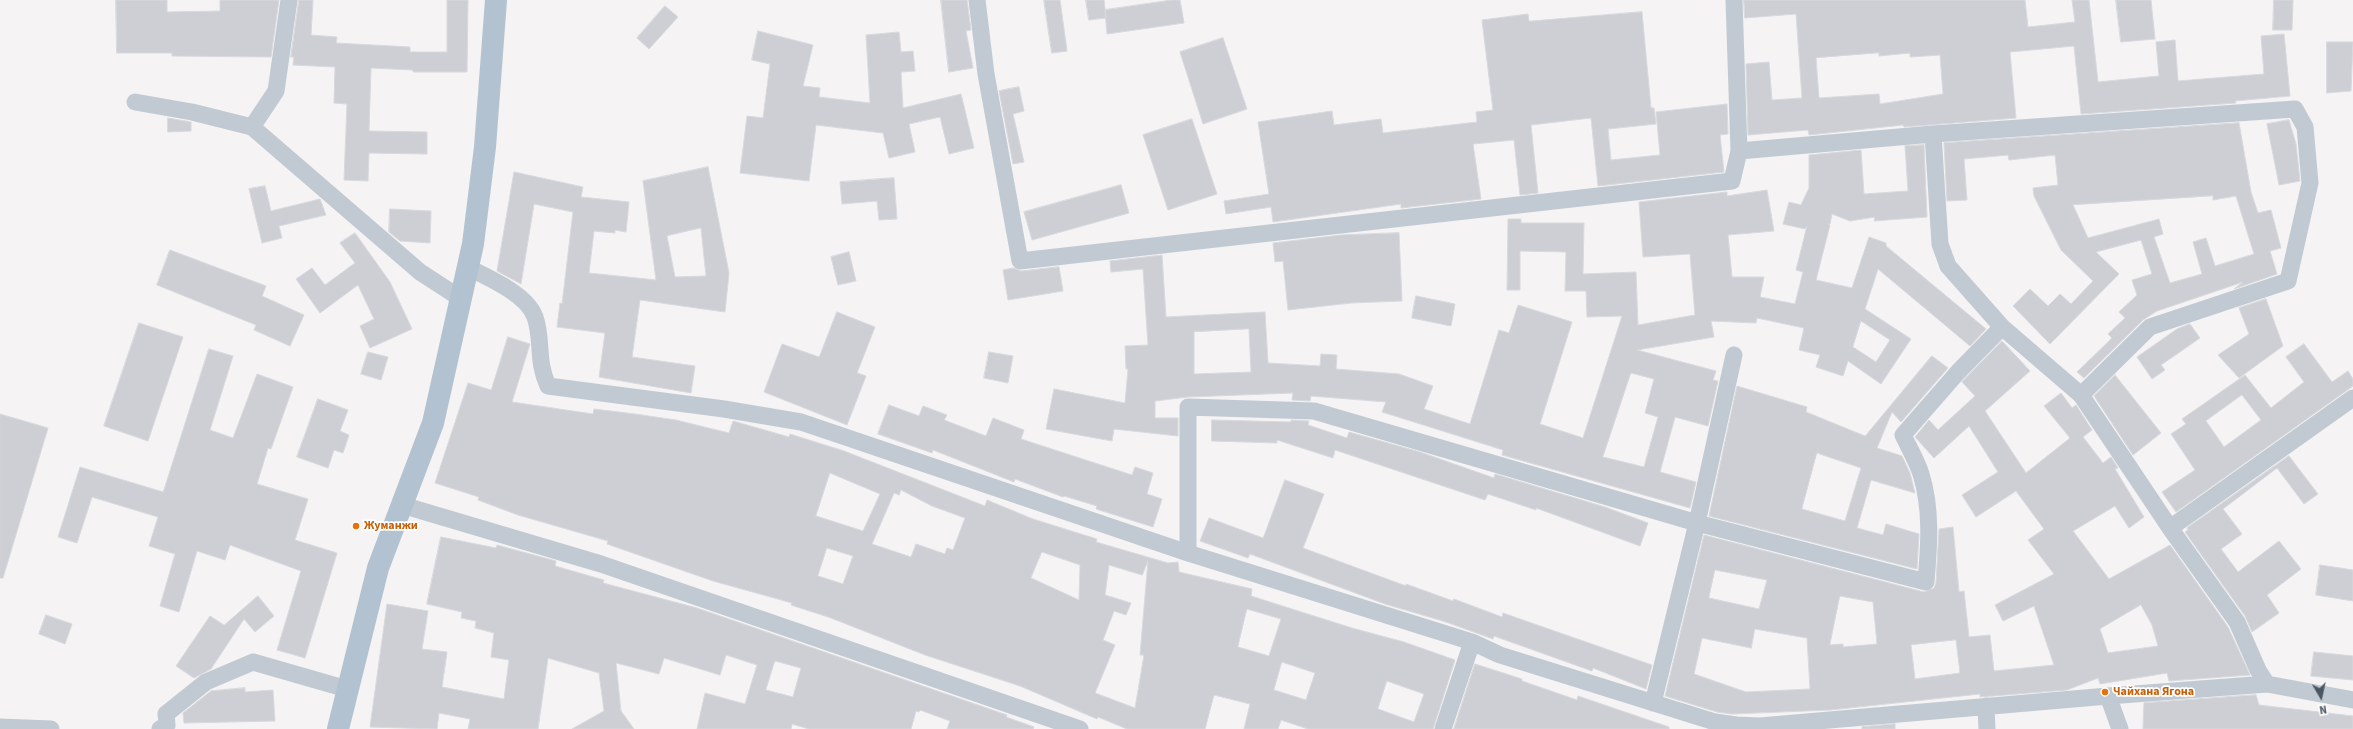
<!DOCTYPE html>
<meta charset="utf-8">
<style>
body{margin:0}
#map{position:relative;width:2353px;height:729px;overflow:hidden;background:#f5f3f3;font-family:"Source Sans 3",sans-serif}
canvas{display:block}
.north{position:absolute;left:2301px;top:677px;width:40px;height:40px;-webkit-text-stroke:3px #fff;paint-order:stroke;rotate:171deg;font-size:11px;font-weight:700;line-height:16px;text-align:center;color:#4a5661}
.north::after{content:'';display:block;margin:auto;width:14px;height:18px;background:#4a5661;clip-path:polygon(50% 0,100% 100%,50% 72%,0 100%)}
</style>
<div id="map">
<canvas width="2353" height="729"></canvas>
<div class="north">N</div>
</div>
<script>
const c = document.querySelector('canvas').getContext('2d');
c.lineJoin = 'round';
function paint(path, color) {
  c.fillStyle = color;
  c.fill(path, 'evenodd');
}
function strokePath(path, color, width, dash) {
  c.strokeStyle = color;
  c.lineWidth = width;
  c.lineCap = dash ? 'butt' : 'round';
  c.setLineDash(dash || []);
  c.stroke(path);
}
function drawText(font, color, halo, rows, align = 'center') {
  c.font = font + ' "Source Sans 3",sans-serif';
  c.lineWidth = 3.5;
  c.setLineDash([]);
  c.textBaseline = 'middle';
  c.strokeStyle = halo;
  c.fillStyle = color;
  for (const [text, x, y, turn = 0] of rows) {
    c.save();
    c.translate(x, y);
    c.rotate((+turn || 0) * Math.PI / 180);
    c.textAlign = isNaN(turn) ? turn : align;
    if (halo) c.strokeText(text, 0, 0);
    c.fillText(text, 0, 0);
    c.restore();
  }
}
const building = new Path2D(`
 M 116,0 L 167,0 L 167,12 L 220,11 L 220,0 L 279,0 L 271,57 L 172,56 L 172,53 L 117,53 Z
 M 299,0 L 313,0 L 311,35 L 337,37 L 336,43 L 410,47 L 410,52 L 447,52 L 447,0 L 468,0 L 467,72 L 413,72 L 413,70 L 371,68 L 369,131 L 427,132 L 427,154 L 369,153 L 368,181 L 344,180 L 347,104 L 334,103 L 335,67 L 293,65 L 294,57 L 291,57 Z
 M 941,0 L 967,0 L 971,30 L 966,31 L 973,68 L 949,72 Z
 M 1044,0 L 1060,0 L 1067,51 L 1052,53 Z
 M 1086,0 L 1104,0 L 1106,18 L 1089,20 Z
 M 1172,0 L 1180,0 L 1184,23 L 1107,34 L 1105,10 Z
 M 1744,0 L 2025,0 L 2028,27 L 2075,22 L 2072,0 L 2089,0 L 2098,82 L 2159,76 L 2156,42 L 2175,40 L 2178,81 L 2264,74 L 2261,36 L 2284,34 L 2290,96 L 2235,101 L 2236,103 L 2081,114 L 2074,46 L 2010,52 L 2016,118 L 1904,127 L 1903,125 L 1809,135 L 1808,130 L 1748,135 L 1746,64 L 1769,62 L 1772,100 L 1802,98 L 1796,14 L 1745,18 ZM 1879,53 L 1879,56 L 1910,53 L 1910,57 L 1940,55 L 1943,94 L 1880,104 L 1879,94 L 1819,98 L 1816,58 Z
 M 2116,0 L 2151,0 L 2155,39 L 2121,42 Z
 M 2274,0 L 2293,0 L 2292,30 L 2273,30 Z
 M 665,6 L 678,17 L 649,49 L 637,38 Z
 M 1642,12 L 1651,108 L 1654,108 L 1656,124 L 1608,129 L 1611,160 L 1660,155 L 1656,112 L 1727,104 L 1728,134 L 1720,135 L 1724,172 L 1598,186 L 1591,118 L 1531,125 L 1538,193 L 1520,195 L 1514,140 L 1473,144 L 1481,199 L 1401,208 L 1401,204 L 1273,222 L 1271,207 L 1226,214 L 1224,201 L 1269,194 L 1258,122 L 1332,111 L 1334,125 L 1381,119 L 1383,133 L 1477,122 L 1476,112 L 1493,110 L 1482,20 L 1528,14 L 1529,21 Z
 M 758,31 L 813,45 L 803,86 L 820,88 L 819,97 L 870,103 L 866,35 L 899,32 L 901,52 L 913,51 L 915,71 L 901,72 L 903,108 L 961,94 L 974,148 L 949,154 L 940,117 L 909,124 L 915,152 L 889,158 L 883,133 L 816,125 L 809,181 L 740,173 L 747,116 L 763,118 L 770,64 L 752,60 Z
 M 1223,38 L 1247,109 L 1203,124 L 1180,52 Z
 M 2327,42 L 2353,42 L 2351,91 L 2327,93 Z
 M 1019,87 L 1024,111 L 1013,114 L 1024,162 L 1013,164 L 999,91 Z
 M 168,118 L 191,122 L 191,131 L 168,132 Z
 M 1192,119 L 1217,194 L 1168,210 L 1143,135 Z
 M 2289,120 L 2296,144 L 2300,181 L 2279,185 L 2267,124 Z
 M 2239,123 L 2251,192 L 2258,213 L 2271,210 L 2281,248 L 2270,251 L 2277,274 L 2234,289 L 2243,282 L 2157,311 L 2143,320 L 2084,378 L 2077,372 L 2112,338 L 2108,334 L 2125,318 L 2119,312 L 2137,295 L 2132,280 L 2152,274 L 2141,240 L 2096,252 L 2119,274 L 2050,344 L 2013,306 L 2030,289 L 2048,306 L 2060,294 L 2071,304 L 2093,281 L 2061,250 L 2034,196 L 2033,188 L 2058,185 L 2055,155 L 2009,160 L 2008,155 L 1964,159 L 1967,200 L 1947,201 L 1944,143 ZM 2213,196 L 2213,200 L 2236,196 L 2254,254 L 2215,266 L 2206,238 L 2193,242 L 2202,274 L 2170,283 L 2154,237 L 2163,234 L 2159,219 L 2088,238 L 2073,205 Z
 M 1924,145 L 1927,217 L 1874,221 L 1875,217 L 1850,221 L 1832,214 L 1830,224 L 1828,224 L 1830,225 L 1816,280 L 1852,288 L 1869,237 L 1886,243 L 1886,246 L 1986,329 L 1970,346 L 1878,269 L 1865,309 L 1911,339 L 1881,384 L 1848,361 L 1843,376 L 1816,367 L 1820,355 L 1799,350 L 1804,328 L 1757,318 L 1756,323 L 1711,321 L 1714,337 L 1637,350 L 1716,371 L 1713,380 L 1718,381 L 1708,426 L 1675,417 L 1660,472 L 1696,482 L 1690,508 L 1502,455 L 1503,450 L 1382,412 L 1386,402 L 1311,396 L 1310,401 L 1292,400 L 1293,393 L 1188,397 L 1155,401 L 1155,418 L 1178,418 L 1178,436 L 1114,429 L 1112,441 L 1046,429 L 1054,389 L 1125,403 L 1128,369 L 1126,369 L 1125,346 L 1148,345 L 1143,269 L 1111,272 L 1110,261 L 1162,255 L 1166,317 L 1265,312 L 1268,363 L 1320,366 L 1321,354 L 1337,355 L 1336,369 L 1399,374 L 1433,386 L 1424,409 L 1470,424 L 1499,330 L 1509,333 L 1518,305 L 1572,322 L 1540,424 L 1583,438 L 1622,316 L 1587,317 L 1586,291 L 1565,291 L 1566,252 L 1520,251 L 1520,290 L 1507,290 L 1508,219 L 1521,219 L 1521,223 L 1584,223 L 1583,274 L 1636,272 L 1638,325 L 1695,315 L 1690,254 L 1643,257 L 1639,202 L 1727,192 L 1727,196 L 1767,190 L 1774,231 L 1728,235 L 1732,277 L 1764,277 L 1760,297 L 1795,304 L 1803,272 L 1796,270 L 1807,226 L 1805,229 L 1783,224 L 1789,202 L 1801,205 L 1809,188 L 1809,155 L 1861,150 L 1864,194 L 1908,191 L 1905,146 ZM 1861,321 L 1890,340 L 1876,362 L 1853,347 ZM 1249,329 L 1251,372 L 1194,374 L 1194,332 ZM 1631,373 L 1654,379 L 1645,413 L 1658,417 L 1644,467 L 1603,457 Z
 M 708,167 L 729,273 L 725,312 L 640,300 L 632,357 L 695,366 L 691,393 L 599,377 L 605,333 L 557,327 L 560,303 L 562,304 L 573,212 L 534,204 L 521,284 L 497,271 L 514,172 L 583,187 L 581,197 L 629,202 L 626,232 L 615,230 L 615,233 L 594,231 L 589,273 L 656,280 L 643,181 ZM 701,228 L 706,276 L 675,277 L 667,236 Z
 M 894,178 L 897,219 L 879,220 L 877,201 L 842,204 L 840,182 Z
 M 1121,185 L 1129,213 L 1032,240 L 1024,212 Z
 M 265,186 L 271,211 L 320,199 L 326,215 L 279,226 L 282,238 L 262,243 L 249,189 Z
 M 390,209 L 431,211 L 430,243 L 400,241 L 389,232 Z
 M 355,233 L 390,282 L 412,329 L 370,348 L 360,326 L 374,319 L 358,285 L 320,313 L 296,279 L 312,268 L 325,285 L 355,263 L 340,243 Z
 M 1399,233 L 1402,301 L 1351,303 L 1288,310 L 1283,261 L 1275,262 L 1273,243 L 1341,235 Z
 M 170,250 L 266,286 L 262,296 L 304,315 L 290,346 L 254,330 L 256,325 L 157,285 Z
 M 849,252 L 856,281 L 838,285 L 831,257 Z
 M 1059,267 L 1063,291 L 1008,300 L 1003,270 L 1013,268 L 1021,271 Z
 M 1416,296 L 1455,304 L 1451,326 L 1412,318 Z
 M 2266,299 L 2283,346 L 2239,378 L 2218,355 L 2249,334 L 2239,308 Z
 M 837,312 L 875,327 L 857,373 L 866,376 L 847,425 L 764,392 L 782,344 L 819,357 Z
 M 139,323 L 183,337 L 148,441 L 104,426 Z
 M 2190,324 L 2200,338 L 2161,365 L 2165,370 L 2152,379 L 2137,357 L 2177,329 Z
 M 508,337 L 530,344 L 512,402 L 593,414 L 594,409 L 635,414 L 676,420 L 729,433 L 733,421 L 789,437 L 790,434 L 844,451 L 985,506 L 987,500 L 1033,519 L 1097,539 L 1096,542 L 1168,563 L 1178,562 L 1179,572 L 1252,589 L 1251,596 L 1352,628 L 1404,642 L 1455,660 L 1433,729 L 1308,729 L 1281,720 L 1278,729 L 1244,729 L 1250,704 L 1214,695 L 1205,729 L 1127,729 L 1098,717 L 1097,719 L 1020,686 L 925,655 L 831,618 L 791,605 L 792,603 L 713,581 L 607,544 L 608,541 L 518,515 L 478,500 L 479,497 L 435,483 L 468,383 L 491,390 ZM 830,473 L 880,494 L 863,531 L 816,516 ZM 901,490 L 932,506 L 965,518 L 953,550 L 947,548 L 945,554 L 916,544 L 911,557 L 872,544 L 894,493 L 899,495 ZM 827,548 L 853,556 L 843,584 L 818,576 ZM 1042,552 L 1080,565 L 1079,600 L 1031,578 ZM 1148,561 L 1140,655 L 1144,655 L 1135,708 L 1095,693 L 1115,645 L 1103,640 L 1114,611 L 1126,615 L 1131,603 L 1105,595 L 1109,565 L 1142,575 ZM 1247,609 L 1281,619 L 1269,656 L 1238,647 ZM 1282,662 L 1315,673 L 1306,700 L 1274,690 ZM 1387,681 L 1424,694 L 1414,722 L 1378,709 Z
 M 2002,341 L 2030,371 L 1985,411 L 2026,473 L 2070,438 L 2044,406 L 2061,393 L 2072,408 L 2076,405 L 2092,430 L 2083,437 L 2103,463 L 2111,457 L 2118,468 L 2115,469 L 2144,517 L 2129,528 L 2115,506 L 2073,531 L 2109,579 L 2170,545 L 2228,627 L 2250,675 L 2169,681 L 2167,673 L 2100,684 L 2098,678 L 2067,690 L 1980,697 L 1980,694 L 1830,710 L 1732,714 L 1717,712 L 1665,696 L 1704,535 L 1924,592 L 1934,588 L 1936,583 L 1939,529 L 1953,527 L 1959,592 L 1964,591 L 1969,637 L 1990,635 L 1994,671 L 2054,665 L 2034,606 L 2003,621 L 1995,605 L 2054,574 L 2028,540 L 2044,529 L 2016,491 L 1976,517 L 1962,495 L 1998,472 L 1969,426 L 1934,458 L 1915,437 L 1929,420 L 1938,430 L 1975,396 L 1962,382 ZM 1715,570 L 1767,580 L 1759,609 L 1709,598 ZM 1840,596 L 1873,602 L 1877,644 L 1843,647 L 1843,644 L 1830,645 ZM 2141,605 L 2152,625 L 2158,646 L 2108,653 L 2100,629 ZM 1755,629 L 1807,638 L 1810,689 L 1746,692 L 1694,674 L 1702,638 L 1751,648 ZM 1956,640 L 1960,673 L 1915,679 L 1911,645 Z
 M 2304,344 L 2332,382 L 2348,371 L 2353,379 L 2353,386 L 2176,512 L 2162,492 L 2195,470 L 2171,434 L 2186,424 L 2182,419 L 2245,375 L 2271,408 L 2304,382 L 2286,357 ZM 2242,395 L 2261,420 L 2224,447 L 2206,421 Z
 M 209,349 L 233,356 L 210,430 L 233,438 L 257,374 L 293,387 L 271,449 L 268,448 L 257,484 L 308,499 L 295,540 L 337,553 L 305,658 L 277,650 L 301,571 L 230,545 L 225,560 L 197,551 L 179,612 L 160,606 L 175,554 L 149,546 L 158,517 L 92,497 L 77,543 L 58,537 L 80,467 L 163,492 Z
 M 368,352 L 388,357 L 381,380 L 361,374 Z
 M 989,352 L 1013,356 L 1008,383 L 984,378 Z
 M 1932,356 L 1948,368 L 1901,422 L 1892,412 L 1877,448 L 1902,456 L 1910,473 L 1915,493 L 1871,480 L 1857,528 L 1883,535 L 1886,524 L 1919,534 L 1917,569 L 1709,516 L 1737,386 L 1807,407 L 1806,412 L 1865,436 ZM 1817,453 L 1861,468 L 1845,521 L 1802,509 Z
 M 2115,375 L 2161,433 L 2133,455 L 2094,396 Z
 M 318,399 L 348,410 L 340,431 L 349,435 L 343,453 L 334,450 L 328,468 L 297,457 Z
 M 889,405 L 919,416 L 923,406 L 947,415 L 944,420 L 986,436 L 993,418 L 1024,430 L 1021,439 L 1132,475 L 1135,467 L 1153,473 L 1147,494 L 1162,499 L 1153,527 L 1096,509 L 1097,506 L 1064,496 L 1063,497 L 1015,479 L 1014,482 L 933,450 L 932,453 L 878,434 Z
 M 0,414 L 48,428 L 3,578 L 0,578 Z
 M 1212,420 L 1291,422 L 1291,420 L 1309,421 L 1308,425 L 1347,438 L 1349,432 L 1420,452 L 1494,478 L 1495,474 L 1605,507 L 1648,523 L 1640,546 L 1536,508 L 1536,510 L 1488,494 L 1485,500 L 1335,450 L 1333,458 L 1277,440 L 1277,443 L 1212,441 Z
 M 2289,456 L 2318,494 L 2304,504 L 2277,468 L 2223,509 L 2242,534 L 2221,549 L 2238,572 L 2279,541 L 2301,569 L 2267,595 L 2279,613 L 2252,632 L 2245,616 L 2185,532 L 2188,530 L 2187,528 Z
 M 1285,480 L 1324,494 L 1303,548 L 1406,586 L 1406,584 L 1453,601 L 1454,599 L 1502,617 L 1503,613 L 1652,665 L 1646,689 L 1593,668 L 1592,671 L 1494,636 L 1493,639 L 1446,622 L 1385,604 L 1250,554 L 1248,558 L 1200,541 L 1209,518 L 1263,538 Z
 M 441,537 L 496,548 L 497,545 L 556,561 L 555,566 L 604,580 L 603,583 L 697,608 L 1007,715 L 1006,717 L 1034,727 L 1033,729 L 947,729 L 950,721 L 920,710 L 919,712 L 916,711 L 911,729 L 809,729 L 792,724 L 791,729 L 697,729 L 705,693 L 745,704 L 757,665 L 726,655 L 720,675 L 664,658 L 659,674 L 616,663 L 621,711 L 634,729 L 572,729 L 604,711 L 599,673 L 548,658 L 538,729 L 468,729 L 470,719 L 439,713 L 437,729 L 370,727 L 387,604 L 428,611 L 422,649 L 447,652 L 442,687 L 504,699 L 509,660 L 491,657 L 494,633 L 475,628 L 476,621 L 461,618 L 462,612 L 427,604 ZM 775,661 L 801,668 L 793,697 L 766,690 Z
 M 2320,565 L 2353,570 L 2353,601 L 2316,595 Z
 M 258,596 L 274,616 L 255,632 L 244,619 L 211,669 L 194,678 L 176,666 L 210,616 L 224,625 Z
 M 46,615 L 72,624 L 65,644 L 39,634 Z
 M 2314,652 L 2353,656 L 2353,680 L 2311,676 Z
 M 1475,664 L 1522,679 L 1522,681 L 1577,700 L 1578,696 L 1669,727 L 1669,729 L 1454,729 Z
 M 245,688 L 245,692 L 273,690 L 275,721 L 184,723 L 183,713 L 211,691 Z
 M 2256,695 L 2259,705 L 2353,716 L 2353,729 L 2143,729 L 2144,703 Z
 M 1895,724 L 1895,729 L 1862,729 L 1862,727 Z`);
const street = new Path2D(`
 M 977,0 L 986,74 L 1020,261 L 1732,181 L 1739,151 L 1734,0
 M 135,102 L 192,112 L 252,127 L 420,272 L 460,298
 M 252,127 L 276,91 L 289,0
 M 1933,134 L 1940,244 L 1948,266 L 2002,327 L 2081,395 L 2170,528 L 2237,622 L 2258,670 L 2267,684
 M 1739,151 L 1933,134 L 2295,109 L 2305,127 L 2310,183 L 2288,281 L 2150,327 L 2081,395
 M 467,267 C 487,277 527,294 535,317 C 543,340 536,360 548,386 L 724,409 L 801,422 L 1188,553 L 1472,642 L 1500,655 L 1715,722 L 1736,725 L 1760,726 L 2108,696 L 2267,684 L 2353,700
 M 402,505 L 601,564 L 1080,729
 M 2170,528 L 2353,398
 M 1188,553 L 1188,407 L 1314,411 L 1697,523 L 1926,582 C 1929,547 1932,509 1921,474 C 1917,461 1909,448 1903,435 L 1958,372 L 2002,327
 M 2108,696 L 2120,729
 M 1653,703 L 1697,523 L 1734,355
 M 1986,706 L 1987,729
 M 0,727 L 51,729
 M 160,729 L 167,725 L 166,714 L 206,682 L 253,662 L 347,689
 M 1443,729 L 1472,642`);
const primary = new Path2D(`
 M 338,729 L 378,568 L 433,423 L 473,244 L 485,147 L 496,0`);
const markers = [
 [356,526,4,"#e8710a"],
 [2105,692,4,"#e8710a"]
];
const foodNames = [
 ["Жуманжи",364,526],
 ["Чайхана Ягона",2113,692]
];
paint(building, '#cdcfd5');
strokePath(building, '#d7d9de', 1);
strokePath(street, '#c1cad2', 17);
strokePath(primary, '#b3c2d1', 22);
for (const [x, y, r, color] of markers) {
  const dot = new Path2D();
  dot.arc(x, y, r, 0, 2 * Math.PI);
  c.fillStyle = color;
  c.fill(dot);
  strokePath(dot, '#fff', 1.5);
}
drawText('bold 12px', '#c56008', '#fff', foodNames, 'left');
</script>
